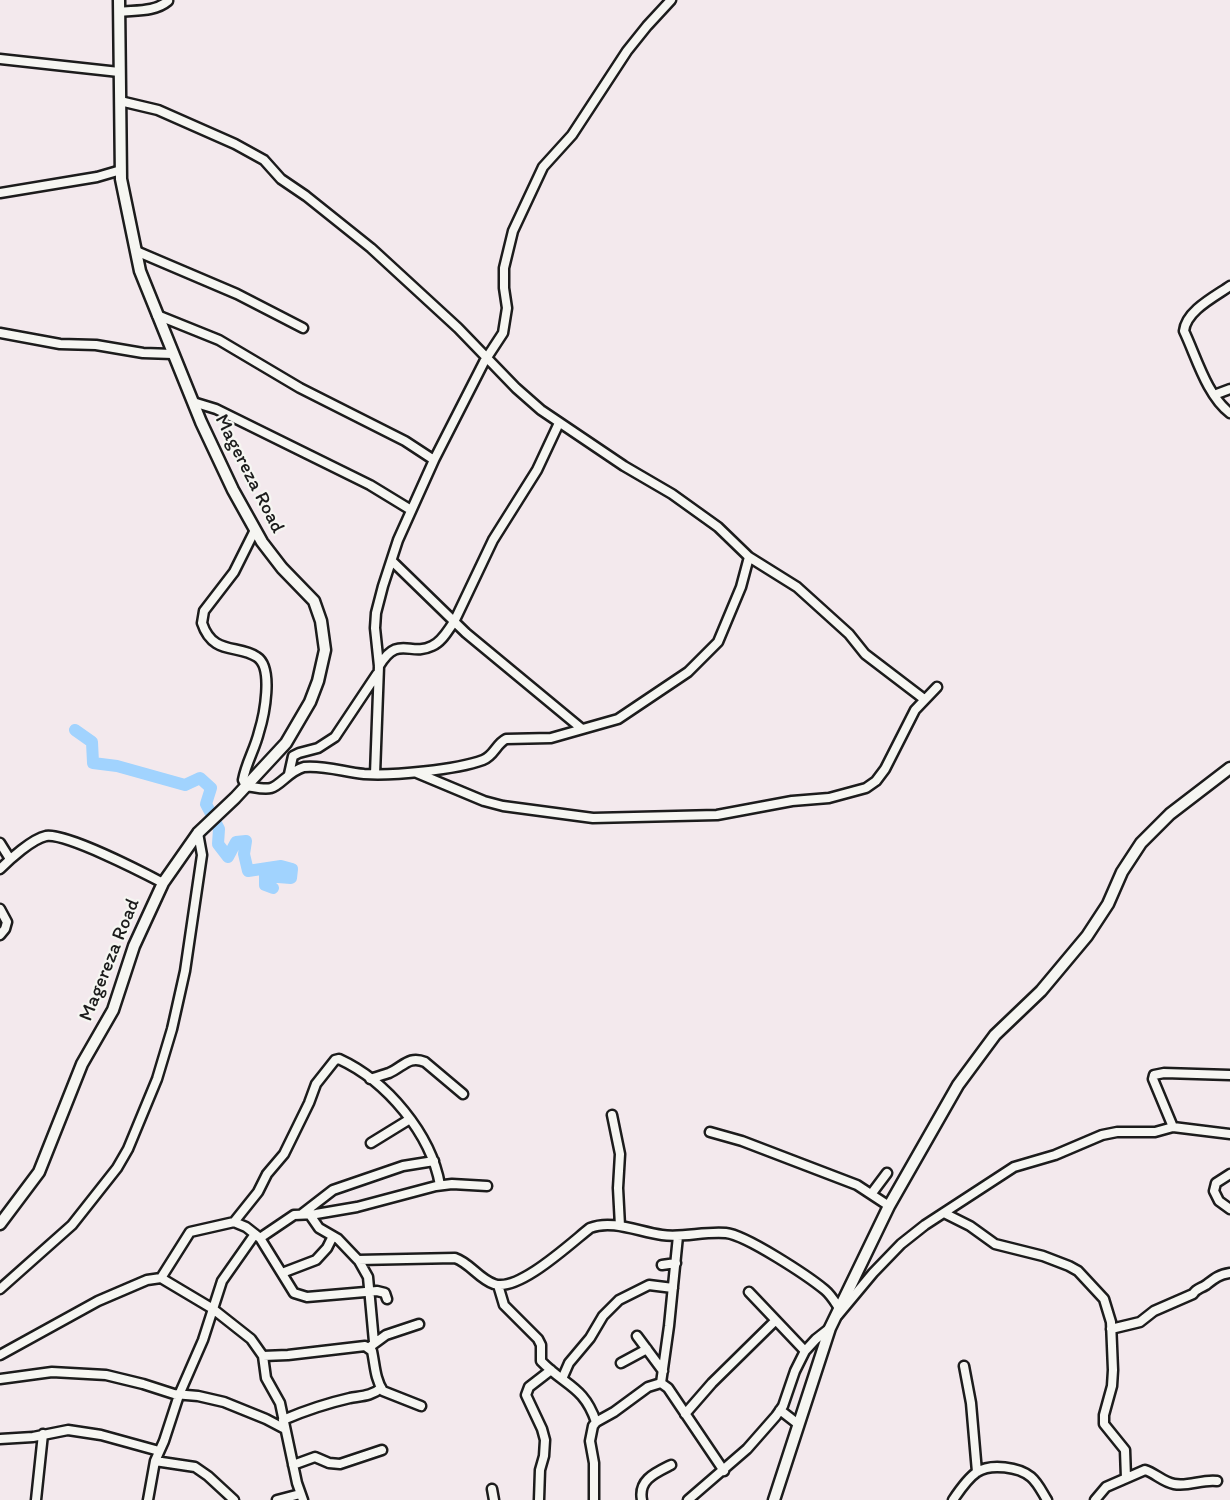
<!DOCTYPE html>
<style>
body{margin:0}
canvas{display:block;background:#f3e9ed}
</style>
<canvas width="1230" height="1500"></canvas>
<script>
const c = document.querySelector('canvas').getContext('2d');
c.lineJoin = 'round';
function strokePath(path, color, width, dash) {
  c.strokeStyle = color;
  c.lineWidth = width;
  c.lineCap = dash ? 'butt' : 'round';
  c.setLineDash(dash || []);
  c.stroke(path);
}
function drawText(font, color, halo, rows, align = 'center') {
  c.font = font + ' Itim,sans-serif';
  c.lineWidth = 4.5;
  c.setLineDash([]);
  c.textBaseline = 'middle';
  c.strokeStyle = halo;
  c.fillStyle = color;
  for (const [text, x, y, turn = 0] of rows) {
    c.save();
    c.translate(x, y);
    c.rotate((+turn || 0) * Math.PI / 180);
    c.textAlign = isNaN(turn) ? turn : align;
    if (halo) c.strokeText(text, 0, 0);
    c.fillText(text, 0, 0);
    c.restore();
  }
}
const river = new Path2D(`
 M 75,730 L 92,742 L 93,763 L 117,766 L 185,785 L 200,778 L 211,788 L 206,804 L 219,829 L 218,844 L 228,857 L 236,842 L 246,841 L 244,854 L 248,871 L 281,866 L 292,869 L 291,878 L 265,876 L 265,885 L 273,888`);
const minor = new Path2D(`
 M 119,12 C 136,10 155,12 168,1
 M 0,59 L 119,72
 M 120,101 L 158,110 L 235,144 L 264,160 L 281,179 L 306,196 L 371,248 L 458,328 L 516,388 L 541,410 L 624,466 L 672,494 L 718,527 L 749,557 L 797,587 L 849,634 L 865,654 L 924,699
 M 0,193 L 97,177 L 121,170
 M 136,251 L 237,294 L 303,328
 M 1230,286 C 1214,297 1186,311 1184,331 C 1196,356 1207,396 1230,413
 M 157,315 L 219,340 L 300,388 L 405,441 L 434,460
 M 0,333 L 60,344 L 96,345 L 143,353 L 173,354
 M 1214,395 L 1230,389
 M 193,402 L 216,409 L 370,485 L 411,510
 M 255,530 L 234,572 L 204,611 L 202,623 C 213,656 238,644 257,657 C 274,668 264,716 259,732 C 255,749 246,763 243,780 L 246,786 C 254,787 264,790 271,788 C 281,785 289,771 304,767 C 324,765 344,772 364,774 C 392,776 456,770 483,760 C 494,756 496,744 506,739 L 551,738 L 618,719 L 688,672 L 718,642 L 741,587 L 749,557
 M 392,561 L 466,633 L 582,729
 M 379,666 C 398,634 410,657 432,646 C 442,642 448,630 454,622 L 493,540 L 537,470 L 559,423
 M 417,773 L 484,801 L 503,806 L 593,818 L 717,815 L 792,801 L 829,798 L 866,788 L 876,781 L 885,769 L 915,710 L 937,687
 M 289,774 L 293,756 L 299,753 L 318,748 L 335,737 L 377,674
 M 375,774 L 379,666 L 375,628 L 376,613 L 383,586 L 398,540 L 434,460 L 484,362 L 503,333 L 507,308 L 504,288 L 504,268 L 513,231 L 543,167 L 572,135 L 627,51 L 647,26 L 671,0
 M 0,843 L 10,859
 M 0,869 C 10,859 32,839 46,836 C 66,833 142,872 163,883
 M 0,909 L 7,922 L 5,929 L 0,935
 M 370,1079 C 376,1077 383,1075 389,1073 C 403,1067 409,1055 425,1062 L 463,1094
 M 612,1115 L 620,1154 L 618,1188 L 620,1226
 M 1173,1127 L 1153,1079 L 1154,1075 L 1164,1073 L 1230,1075
 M 710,1132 L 742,1141 L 857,1185 L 889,1206
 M 371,1143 L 410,1119
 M 1230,1174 L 1216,1183 L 1214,1191 L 1219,1201 L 1230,1209
 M 872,1193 L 887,1173
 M 944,1213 L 970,1226 L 995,1244 L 1043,1256 L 1069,1266 L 1078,1271 L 1104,1299 L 1111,1322 L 1113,1370 L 1112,1386 L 1104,1415 L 1104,1424 L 1125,1450 L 1126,1478
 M 302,1214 L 333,1190 L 403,1166 L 434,1161
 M 310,1215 L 319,1228 L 338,1239 L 358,1260 L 455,1258 C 470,1263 479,1279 494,1284 C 518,1293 572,1242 590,1228 C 612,1219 639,1232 662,1235 C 683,1238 704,1231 726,1233 C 746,1235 808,1276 825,1290 C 831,1295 835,1302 839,1308
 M 234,1222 L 258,1192 L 267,1174 L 284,1154 L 309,1103 L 316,1084 L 335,1060 L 339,1059 C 387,1081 431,1134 440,1185
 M 260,1238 L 294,1215 L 316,1214 L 357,1207 L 436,1186 L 452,1184 L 487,1186
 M 359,1261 L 368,1277 L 374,1342
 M 662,1265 L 676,1263
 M 282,1273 L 316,1260 L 327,1248 L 333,1236
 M 161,1278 L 190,1232 L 234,1222 L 246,1227 L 260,1238 L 294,1293 L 307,1297 L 377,1291 L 385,1293 L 387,1299
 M 498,1285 L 504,1305 L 538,1339 L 541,1345 L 541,1361 C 565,1386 584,1386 596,1422
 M 0,1289 L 72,1225 L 117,1168 L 128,1149 L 157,1079 L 172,1029 L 185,971 L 202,855 L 198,833
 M 749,1292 L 805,1351
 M 838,1315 L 873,1273 L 901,1244 L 925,1225 L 1014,1167 L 1055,1155 L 1102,1135 L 1117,1132 L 1155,1132 L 1173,1127 L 1230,1134
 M 1111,1329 L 1140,1322 L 1154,1311 L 1193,1294 C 1197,1288 1200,1289 1206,1285 C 1215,1278 1218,1275 1230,1273
 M 637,1336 L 663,1371
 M 371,1346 L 386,1335 L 419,1324
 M 0,1355 L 98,1301 L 147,1280 L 161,1278 L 213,1309 L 251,1339 L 263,1356 L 266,1378 L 280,1403 L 297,1483 L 303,1500
 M 263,1356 L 288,1355 L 365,1346 L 372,1351 C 375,1365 375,1379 383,1391 L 421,1406
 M 621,1363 L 647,1349
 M 964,1366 L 971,1403 L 977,1472
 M 0,1379 L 52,1372 L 106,1375 L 143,1384 L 174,1394 L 198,1396 L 224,1402 L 266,1419 L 285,1429
 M 562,1379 L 569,1363 L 590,1338 L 603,1316 L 619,1300 L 649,1285 L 673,1288
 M 661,1383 L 669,1326 L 678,1236
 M 780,1410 L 798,1424
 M 685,1414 L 712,1383 L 775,1321
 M 283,1420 C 304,1411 328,1403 350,1398 C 361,1396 372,1396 381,1388
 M 0,1439 L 33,1437 L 68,1430 L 101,1435 L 159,1451
 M 155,1461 L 195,1467 L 208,1476 L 234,1500
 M 293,1465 L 315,1457 L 329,1463 L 340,1464 L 382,1450
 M 492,1489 L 494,1500
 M 36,1500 L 43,1434
 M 148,1500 L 155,1461 L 164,1441 L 179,1395 L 203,1340 L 222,1281 L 255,1234
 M 277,1500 L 300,1494
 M 539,1500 L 540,1470 L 544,1456 L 545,1440 L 542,1429 L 526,1395 L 529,1387 L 551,1370
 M 594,1500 L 594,1463 L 590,1441 L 593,1426 L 596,1422 L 614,1412 L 648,1387 L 661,1383 L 668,1388 L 724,1471
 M 642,1500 C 638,1480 655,1473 671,1465
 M 688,1500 L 747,1449 L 776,1416 L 783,1406 L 795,1371 L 805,1351 L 816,1339 L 830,1328
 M 953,1500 C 959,1491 968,1478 977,1472 C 991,1463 1019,1467 1031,1477 C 1038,1483 1042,1492 1047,1500
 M 1095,1500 L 1106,1487 L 1145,1470 C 1155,1473 1163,1482 1174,1484 C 1189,1487 1202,1479 1217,1481`);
const tertiary = new Path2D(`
 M 0,1224 L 39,1172 L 82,1064 L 113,1010 L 134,946 L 163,883 L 198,833 L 235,798 L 286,743 L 310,702 L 318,681 L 325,650 L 321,621 L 314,601 L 282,568 L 262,542 L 233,490 L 201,422 L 140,271 L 121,179 L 119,0
 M 774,1500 L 830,1328 L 889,1206 L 958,1085 L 995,1035 L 1041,991 L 1087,936 L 1108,904 L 1122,872 L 1141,843 L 1170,814 L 1230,768`);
const streetNames = [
 ["Magereza Road",249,474,63],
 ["Magereza Road",110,960,-68]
];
strokePath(river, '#a1d3fe', 12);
strokePath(minor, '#1c1c1c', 13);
strokePath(tertiary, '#1c1c1c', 15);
strokePath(minor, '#f6f6f2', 8);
strokePath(tertiary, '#f6f6f2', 10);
drawText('20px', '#1c1c1c', '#f6f6f2', streetNames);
</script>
